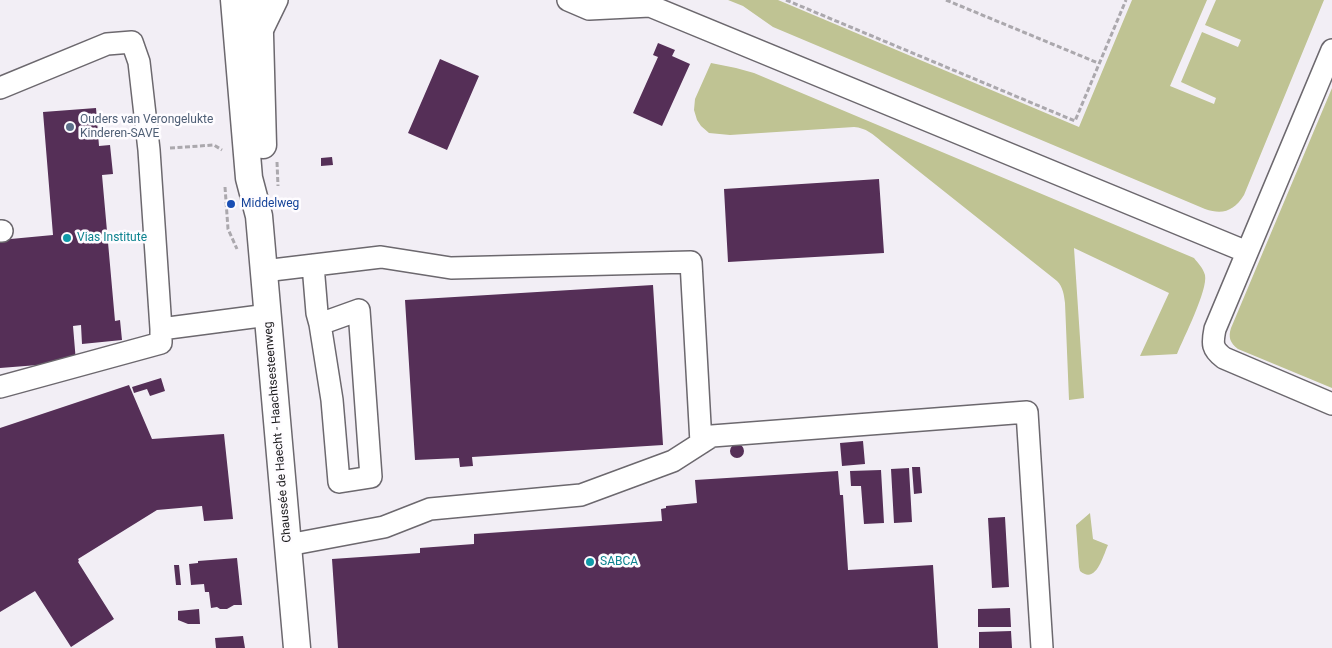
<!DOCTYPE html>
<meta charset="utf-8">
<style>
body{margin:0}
canvas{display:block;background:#f2eef5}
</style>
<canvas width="1332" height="648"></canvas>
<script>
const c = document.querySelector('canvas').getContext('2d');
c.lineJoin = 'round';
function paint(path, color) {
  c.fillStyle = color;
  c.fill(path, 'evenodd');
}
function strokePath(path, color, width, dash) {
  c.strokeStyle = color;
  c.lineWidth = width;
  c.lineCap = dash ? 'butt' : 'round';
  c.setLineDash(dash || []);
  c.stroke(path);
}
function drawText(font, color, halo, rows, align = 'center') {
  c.font = font + ' Roboto,sans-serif';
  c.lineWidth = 5;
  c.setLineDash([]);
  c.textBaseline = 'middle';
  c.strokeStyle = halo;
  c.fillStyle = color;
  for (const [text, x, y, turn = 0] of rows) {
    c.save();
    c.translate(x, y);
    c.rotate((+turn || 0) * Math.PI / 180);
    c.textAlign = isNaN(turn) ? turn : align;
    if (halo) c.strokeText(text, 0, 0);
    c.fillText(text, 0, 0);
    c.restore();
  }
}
const green = new Path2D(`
 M 728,0 L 778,0 L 1079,127 L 1132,0 L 1207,0 L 1170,86 L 1214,104 L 1216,98 L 1181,82 L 1202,32 L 1238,47 L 1241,40 L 1205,25 L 1216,0 L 1324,0 L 1244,195 C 1234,211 1223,215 1205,209 L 773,27 L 743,6 Z
 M 711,63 L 736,68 L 754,73 L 1194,258 C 1198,263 1203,268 1205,275 C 1208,290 1184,337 1177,354 L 1140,356 L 1169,293 L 1074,248 L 1084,398 L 1069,400 L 1065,303 C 1064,295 1063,287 1057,281 L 882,142 C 873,134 866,128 854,127 L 730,135 L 709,133 L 701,126 L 697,120 L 694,110 L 695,99 Z
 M 1332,88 L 1332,388 L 1238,349 C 1230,343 1228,337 1231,328 Z
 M 1090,513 L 1093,539 L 1108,545 C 1103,556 1096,585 1080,571 L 1079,567 L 1076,525 Z`);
const building = new Path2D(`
 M 658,43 L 675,50 L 672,56 L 690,64 L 662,126 L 633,113 L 658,57 L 653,55 Z
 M 440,59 L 479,76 L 447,150 L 408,133 Z
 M 96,108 L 99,146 L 110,145 L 113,174 L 102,175 L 115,321 L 120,320 L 122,340 L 82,344 L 81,325 L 73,326 L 76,362 L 0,368 L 0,240 L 53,235 L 43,112 Z
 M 332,157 L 333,165 L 321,166 L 321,158 Z
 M 879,179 L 884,253 L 728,262 L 724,189 Z
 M 653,285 L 663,445 L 472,457 L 473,466 L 460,467 L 459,458 L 415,460 L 405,300 Z
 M 161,378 L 165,391 L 150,396 L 147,389 L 134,393 L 132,387 Z
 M 129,385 L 152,439 L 224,434 L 233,519 L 204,521 L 202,506 L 157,510 L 78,559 L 79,561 L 78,562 L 114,619 L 71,647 L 35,591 L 0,612 L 0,428 Z
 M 863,441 L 865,464 L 842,466 L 840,443 Z
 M730 451a7 7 0 1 1 14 0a7 7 0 1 1-14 0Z
 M 912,467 L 920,467 L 922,493 L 914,494 Z
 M 909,468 L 912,522 L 894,523 L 891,469 Z
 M 881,470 L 884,523 L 864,524 L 861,486 L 851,486 L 850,471 Z
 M 838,471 L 840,495 L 843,495 L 848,570 L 933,565 L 938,648 L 338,648 L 332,559 L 420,553 L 420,548 L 474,544 L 474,534 L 662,521 L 661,509 L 666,508 L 666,506 L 697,503 L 695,480 Z
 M 1005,517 L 1009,587 L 992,588 L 988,518 Z
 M 237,558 L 242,605 L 234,605 L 227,609 L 220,609 L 217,607 L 211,608 L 209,592 L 205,592 L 204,584 L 191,585 L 189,564 L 198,563 L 198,561 Z
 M 174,565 L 179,565 L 181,585 L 176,585 Z
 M 1010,608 L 1011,627 L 978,627 L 978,609 Z
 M 199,609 L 200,624 L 188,624 L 178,620 L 178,611 Z
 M 1011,631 L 1012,648 L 979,648 L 979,632 Z
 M 243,636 L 245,648 L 216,648 L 215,638 Z`);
const path = new Path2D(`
 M 786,0 L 1075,121 L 1126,0
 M 946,0 L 1098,63
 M 170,148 L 214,145 L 222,150
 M 277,162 L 278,186
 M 225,187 L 228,229 L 237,249`);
const minor = new Path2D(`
 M 568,0 L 589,9 L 650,6 L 1247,252
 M 260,35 L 277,0
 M 1332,50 L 1215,329 C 1212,344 1212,349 1224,358 L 1332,404
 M 0,88 L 107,44 L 132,42 L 139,62 L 149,150 L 161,329 L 161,343 L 0,387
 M 0,231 L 2,231
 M 313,265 L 317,313 L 320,324 L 332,400 L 339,482 L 371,477 L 359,310 L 320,324
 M 264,271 L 381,257 L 451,268 L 691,262 L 701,443
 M 161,329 L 268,315
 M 288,545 L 384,527 L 430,509 L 581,495 L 673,461 L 712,436 L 1027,412 L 1042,648`);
const major = new Path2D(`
 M 234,0 L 249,178 L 259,216 L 297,648
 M 258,0 L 260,35 L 263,145`);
const markers = [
 [70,127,5,"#5c6f8a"],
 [231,204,5,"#1a4fb4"],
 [67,238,5,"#0f9aa8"],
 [590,562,5,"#0f9aa8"]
];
const serviceNames = [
 ["Ouders van Verongelukte",80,120],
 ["Kinderen-SAVE",80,134]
];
const transitNames = [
 ["Middelweg",241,204]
];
const cultureNames = [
 ["Vias Institute",77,238],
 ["SABCA",600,562]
];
const streetNames = [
 ["Chaussée de Haecht - Haachtsesteenweg",278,432,-95]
];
paint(green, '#bfc393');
paint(building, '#552f57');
strokePath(minor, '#6c686e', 24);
strokePath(major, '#6c686e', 29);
strokePath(path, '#aba8ad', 3, [5, 2.5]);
strokePath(minor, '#fff', 21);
strokePath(major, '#fff', 26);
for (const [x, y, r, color] of markers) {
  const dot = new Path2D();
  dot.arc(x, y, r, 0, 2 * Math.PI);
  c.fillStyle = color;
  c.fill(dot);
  strokePath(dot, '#fefcff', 2);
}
drawText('12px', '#4e5e75', '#fefcff', serviceNames, 'left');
drawText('12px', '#164399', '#fefcff', transitNames, 'left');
drawText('12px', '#0d838f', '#fefcff', cultureNames, 'left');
drawText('12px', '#1b1a1c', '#fefcff', streetNames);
</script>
